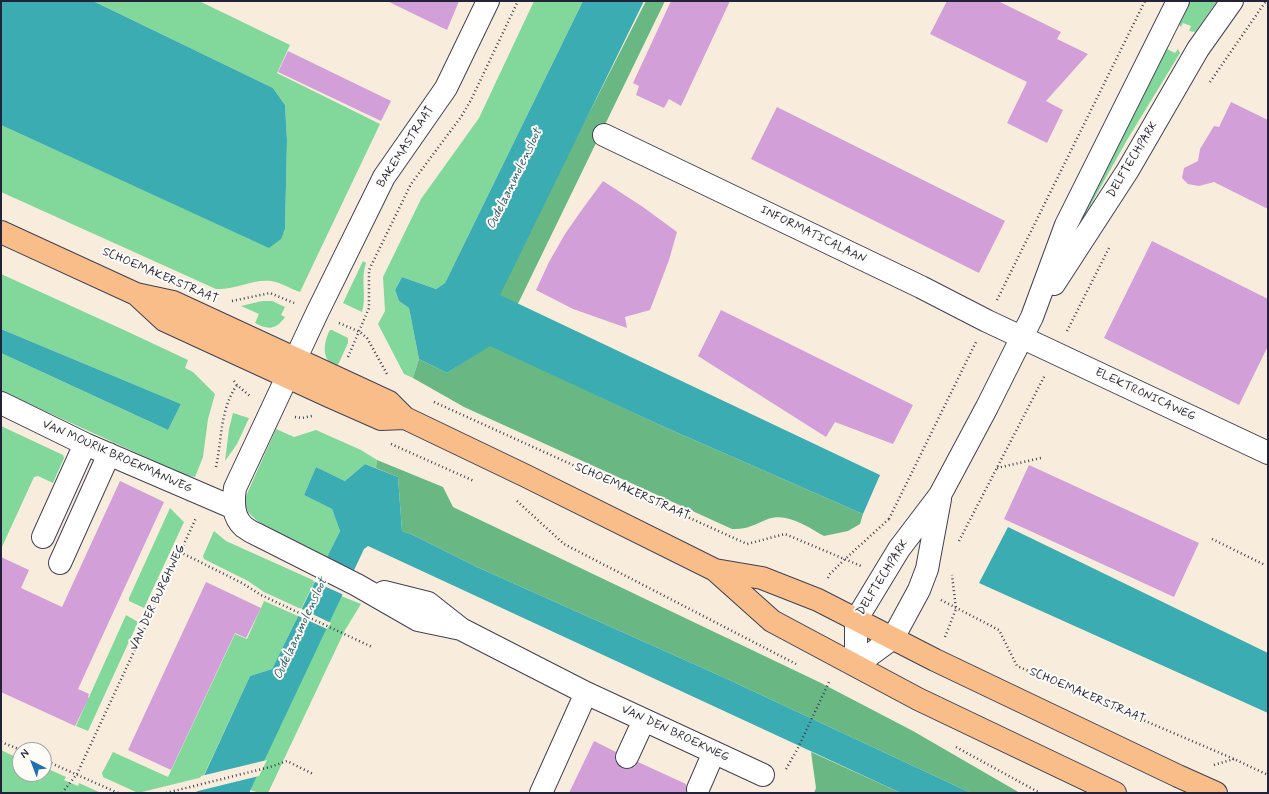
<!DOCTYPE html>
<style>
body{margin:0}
#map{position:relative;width:1269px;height:794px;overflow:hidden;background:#f8eddc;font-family:Mynerve,sans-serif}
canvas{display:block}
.frame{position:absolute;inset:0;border:2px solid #22223b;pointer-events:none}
.north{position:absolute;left:12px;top:742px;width:40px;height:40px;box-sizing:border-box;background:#fdfcf7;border:1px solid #a5a5ac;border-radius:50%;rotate:318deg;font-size:11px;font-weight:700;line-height:16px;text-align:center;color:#22223b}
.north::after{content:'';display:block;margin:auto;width:14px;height:18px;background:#1f6fb2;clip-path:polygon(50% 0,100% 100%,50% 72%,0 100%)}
</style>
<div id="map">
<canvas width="1269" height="794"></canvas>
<div class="frame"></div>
<div class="north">N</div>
</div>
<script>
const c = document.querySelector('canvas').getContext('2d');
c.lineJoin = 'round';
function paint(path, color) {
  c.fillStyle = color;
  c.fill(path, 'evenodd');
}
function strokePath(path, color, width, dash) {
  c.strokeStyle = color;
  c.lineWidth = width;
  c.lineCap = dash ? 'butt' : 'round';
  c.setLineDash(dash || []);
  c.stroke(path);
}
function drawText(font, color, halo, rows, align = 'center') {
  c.font = font + ' Mynerve,sans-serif';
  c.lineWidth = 4;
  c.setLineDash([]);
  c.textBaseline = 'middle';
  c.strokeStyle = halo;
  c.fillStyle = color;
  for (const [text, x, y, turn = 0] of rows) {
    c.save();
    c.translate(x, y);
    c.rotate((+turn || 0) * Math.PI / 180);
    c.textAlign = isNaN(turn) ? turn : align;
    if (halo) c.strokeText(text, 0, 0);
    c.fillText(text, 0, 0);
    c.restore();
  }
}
const green = new Path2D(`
 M 93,1 L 199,1 L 290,45 L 277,73 L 380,124 L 300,292 C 291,289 280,282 271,281 C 252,279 235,290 216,289 L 1,192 L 1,125 L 268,247 L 284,232 L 285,229 L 287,140 L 285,105 L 273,88 Z
 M 534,1 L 583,1 L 445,283 L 436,289 L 402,277 L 395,290 L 399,301 L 409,308 L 419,359 L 413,378 L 404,374 L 378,324 L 385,311 L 383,277 L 421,199 L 479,118 Z
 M 1188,1 L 1217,1 L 1195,32 L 1189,31 L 1191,26 L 1183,23 L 1181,27 L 1177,22 Z
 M 1165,45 L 1169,46 L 1167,49 L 1175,53 L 1178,49 L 1180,53 L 1127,140 L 1072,238 Z
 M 363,261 L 366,263 C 360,279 367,296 362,312 L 343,303 Z
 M 1,274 L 124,330 L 188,360 L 185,368 L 193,372 L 215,394 L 208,419 L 203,457 L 195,477 L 185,475 L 1,391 L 1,353 L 168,430 L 181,404 L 1,329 Z
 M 262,301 L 272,301 L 285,307 L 281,315 L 285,317 C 276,330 268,330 255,323 L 259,314 L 241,306 Z
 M 330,330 L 332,330 L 348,338 L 348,343 L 337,367 C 321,361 323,343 330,330 Z
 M 233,413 L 249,418 L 237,444 L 225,461 L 229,429 Z
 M 1,426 L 63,455 L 64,458 L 53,483 L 38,476 L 34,477 L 1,549 Z
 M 276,429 L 294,437 L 316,430 L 361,450 L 377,460 L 376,468 L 365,464 L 345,481 L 316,467 L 304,495 L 332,509 L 340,531 L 327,558 L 278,535 L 256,520 L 248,512 L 246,506 L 246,496 Z
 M 170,508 L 184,522 L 144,608 L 129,601 L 129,598 Z
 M 214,531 L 226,541 L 315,581 L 301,609 L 264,592 L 248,581 L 204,559 L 203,556 Z
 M 341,596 L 361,604 L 345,630 L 268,793 L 260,793 L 250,790 Z
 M 264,601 L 298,616 L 272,669 L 250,676 L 203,777 L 138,793 L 103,777 L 102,773 L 113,752 L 168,777 L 235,634 L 247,639 Z
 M 126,615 L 138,622 L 88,731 L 76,726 Z
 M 1,750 L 20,759 L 20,774 L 44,774 L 44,767 L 66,777 L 64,780 L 78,786 L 79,783 L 101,793 L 1,793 Z`);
const forest = new Path2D(`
 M 646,1 L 665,1 L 512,316 L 495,298 Z
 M 490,345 L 662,426 L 863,514 L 860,524 L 848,531 L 824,536 C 808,527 787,512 768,519 C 756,524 746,530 732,529 L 464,407 L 413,378 L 419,359 L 447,373 Z
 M 377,460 L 443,487 L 453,507 L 821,683 L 913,731 L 1020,793 L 971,793 L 725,678 L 477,567 L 411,534 L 402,531 L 398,477 L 376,468 Z
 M 811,752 L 901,793 L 814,793 L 816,788 Z`);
const water = new Path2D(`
 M 1,1 L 93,1 L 273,88 L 285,105 L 287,140 L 285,229 L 281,239 L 269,248 L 1,125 Z
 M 583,1 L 644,1 L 500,295 L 880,475 L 863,514 L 662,426 L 490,346 L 447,373 L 419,359 L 409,308 L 399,301 L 395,290 L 402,277 L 436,289 L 445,283 Z
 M 1,329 L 181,404 L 168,430 L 1,353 Z
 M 365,464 L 398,477 L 402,531 L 411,534 L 477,567 L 725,678 L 971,793 L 901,793 L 368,546 L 364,549 L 249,793 L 196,793 L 250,676 L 272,669 L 340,531 L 332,509 L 304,495 L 316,467 L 345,481 Z
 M 1008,527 L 1268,653 L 1268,713 L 979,583 Z`);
const pier = new Path2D(`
 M 325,557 L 356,571 L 344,595 L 313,581 Z
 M 300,608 L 331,623 L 327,629 L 296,615 Z
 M 267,760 L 259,776 L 194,792 L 201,776 Z`);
const building = new Path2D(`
 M 387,1 L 459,1 L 447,30 Z
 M 671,1 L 730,1 L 681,106 L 669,99 L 664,108 L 636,95 L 639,86 L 633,83 Z
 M 947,1 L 998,1 L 1061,32 L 1057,39 L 1088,54 L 1046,101 L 1063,110 L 1047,143 L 1007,123 L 1027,82 L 930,34 Z
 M 288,51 L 391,101 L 381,121 L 278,72 Z
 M 1231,102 L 1268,120 L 1268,209 L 1214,182 L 1199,186 L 1188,184 L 1182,178 L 1184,168 L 1198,161 L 1200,149 L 1214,126 L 1219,127 Z
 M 777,107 L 1005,221 L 979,273 L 751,159 Z
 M 603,181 L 643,207 L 677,232 L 669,260 L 650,310 L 625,317 L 627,328 L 573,309 L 536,290 L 549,262 L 565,234 L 581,211 Z
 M 1152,241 L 1268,299 L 1268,346 L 1239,405 L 1104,338 Z
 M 721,310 L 913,405 L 893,444 L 835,422 L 826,437 L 698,356 Z
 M 1029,465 L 1199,543 L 1174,597 L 1004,519 Z
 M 120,481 L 164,502 L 78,689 L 89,694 L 88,697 L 89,698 L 75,726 L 1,692 L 1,557 L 29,570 L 21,588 L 62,607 Z
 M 206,582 L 261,608 L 246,638 L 235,633 L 171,770 L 128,750 Z
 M 594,741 L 616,752 L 615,759 L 617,764 L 621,768 L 629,769 L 635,767 L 638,762 L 686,784 L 687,793 L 569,793 Z`);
const path = new Path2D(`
 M 1210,82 L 1266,1
 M 997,300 L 1145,1
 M 232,301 L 270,293 L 294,303
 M 339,323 L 360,332 L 367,338 L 387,374
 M 1067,331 L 1109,248
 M 348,357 L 369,308 L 369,270 L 411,184 L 461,117 L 471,100 L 518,1
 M 234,381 L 237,385 L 251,397
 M 434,402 L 747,544 L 785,534 L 861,566
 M 295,417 L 302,418 L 312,416
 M 391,444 L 474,481
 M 216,467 C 222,439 220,409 237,385
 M 997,468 L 1041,458
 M 517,501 L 564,544 L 796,664
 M 889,519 L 976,342
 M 1212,539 L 1265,565
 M 959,541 L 1045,375
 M 180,552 L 242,583 L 261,595 L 372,647
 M 828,578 L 830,574 L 844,560 L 890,518
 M 941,600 L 999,630 L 1017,666 L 1234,759 L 1268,775
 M 945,637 L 956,609 L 952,575
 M 1,742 L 21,750
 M 956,747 L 1040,793
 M 44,760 L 118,793
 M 1214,765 L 1234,759
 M 786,769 L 797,750 L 830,680
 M 62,793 L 77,774 L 196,518
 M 166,793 L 270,767 L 287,761 L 313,774`);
const minor = new Path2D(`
 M 604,135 L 921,287 L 987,321 L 1268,453
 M 1054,284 L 1128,170 L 1198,49 L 1232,1
 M 1,403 L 85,444 L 234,508
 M 43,537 L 85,444
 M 60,563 L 109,454
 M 384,592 L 428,603 L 461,629 L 586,693 L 763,775
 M 461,629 L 418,620 L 357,585 L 258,535 C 253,533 248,530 244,527 C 232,517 233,501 235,488 L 317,313 L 384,177 L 446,88 L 488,1
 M 856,665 L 856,620 L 899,549 L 940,495 L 987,407 L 1032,317 L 1066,225 L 1178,1
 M 856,665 L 893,638 L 919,590 L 927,569 L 940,499
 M 627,757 L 644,720
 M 698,789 L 714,752
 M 541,793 L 586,693`);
const major = new Path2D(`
 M 1,232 L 136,294 L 173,302 L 389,402 L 405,418 L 526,476 L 715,570 L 772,621 L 918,699 L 1115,793
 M 136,294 L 164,320 L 329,396 L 381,419 L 405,418
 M 715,570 L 762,578 L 818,600 L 935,660 L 1178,776 L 1216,793`);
const streetNames = [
 ["BAKEMASTRAAT",406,147,-57],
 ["DELFTECHPARK",1133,160,-59],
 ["INFORMATICALAAN",813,235,26],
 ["SCHOEMAKERSTRAAT",160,276,23],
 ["ELEKTRONICAWEG",1145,395,25],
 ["VAN MOURIK BROEKMANWEG",117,457,24],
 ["SCHOEMAKERSTRAAT",632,492,24],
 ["DELFTECHPARK",883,578,-58],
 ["VAN DER BURGHWEG",158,598,-65],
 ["SCHOEMAKERSTRAAT",1087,696,23],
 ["VAN DEN BROEKWEG",675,734,25]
];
const waterNames = [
 ["Oudelaanmolensloot",515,179,-64],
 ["Oudelaanmolensloot",301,629,-65]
];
paint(green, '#82d79b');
paint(forest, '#69b883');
paint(water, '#3aacb2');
paint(pier, '#f8eddc');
paint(building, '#d29fd9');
strokePath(minor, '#424053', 24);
strokePath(major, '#424053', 24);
strokePath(path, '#424053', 2.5, [1, 3]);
strokePath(minor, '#fff', 22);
strokePath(major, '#f8bd88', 22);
drawText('12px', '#22223b', '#fdfcf7', streetNames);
drawText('italic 13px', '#2d6071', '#fdfcf7', waterNames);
</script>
